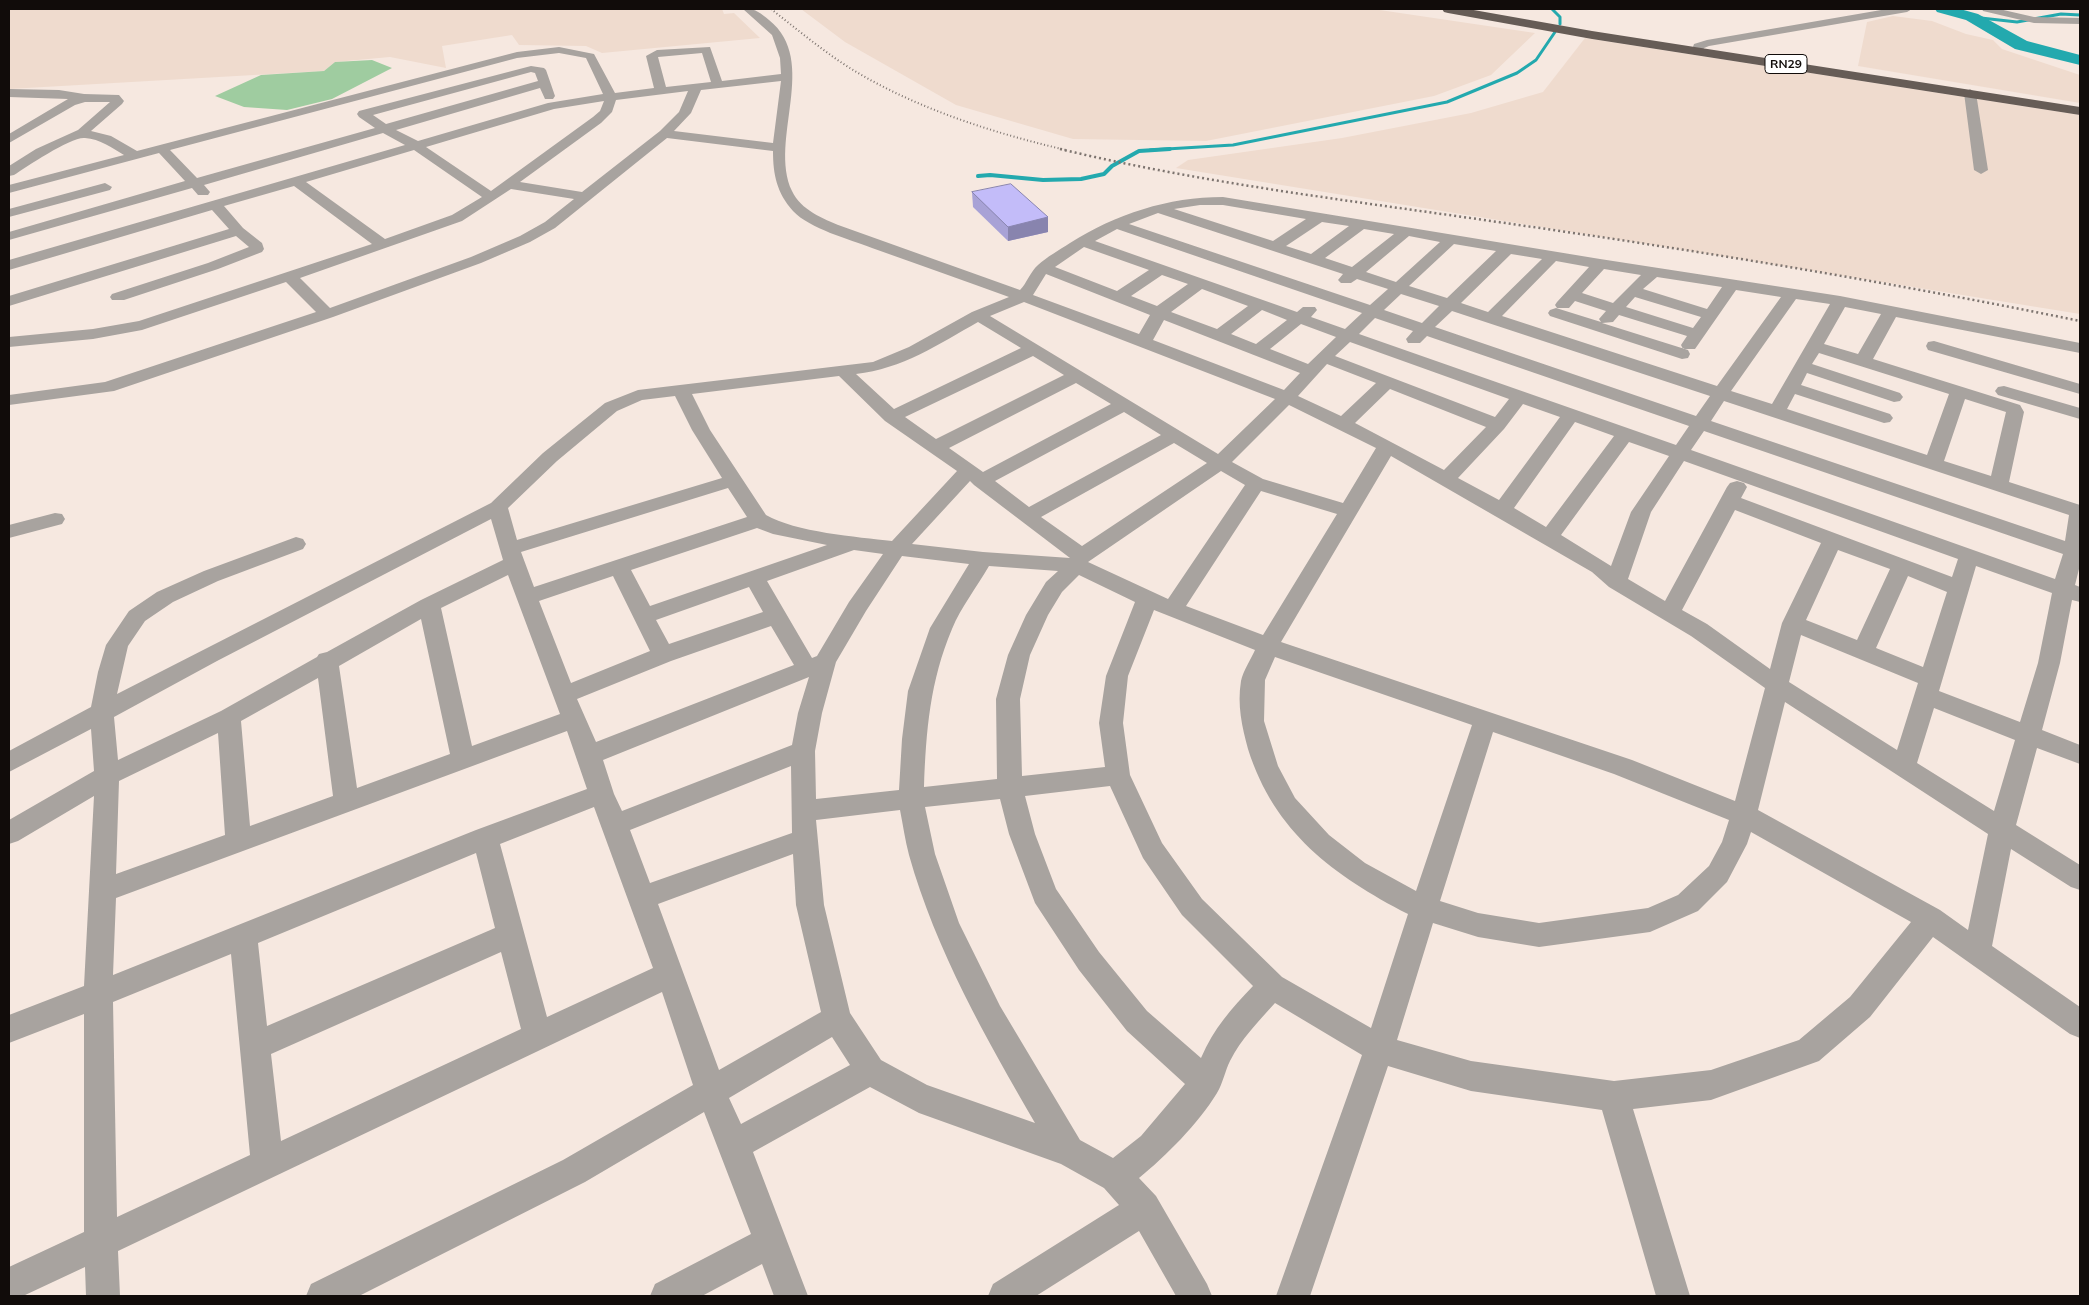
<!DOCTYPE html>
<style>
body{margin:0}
#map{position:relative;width:2089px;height:1305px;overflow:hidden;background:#f6e8e0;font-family:Mulish,sans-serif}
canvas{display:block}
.frame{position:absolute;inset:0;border:10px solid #110c0a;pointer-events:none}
</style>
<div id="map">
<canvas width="2089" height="1305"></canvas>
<div class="frame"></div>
</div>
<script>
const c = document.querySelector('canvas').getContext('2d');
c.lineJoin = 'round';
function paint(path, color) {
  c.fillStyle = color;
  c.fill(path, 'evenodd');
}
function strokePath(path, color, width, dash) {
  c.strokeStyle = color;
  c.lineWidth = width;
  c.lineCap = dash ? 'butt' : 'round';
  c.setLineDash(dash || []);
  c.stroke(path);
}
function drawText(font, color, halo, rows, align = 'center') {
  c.font = font + ' Mulish,sans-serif';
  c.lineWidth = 4;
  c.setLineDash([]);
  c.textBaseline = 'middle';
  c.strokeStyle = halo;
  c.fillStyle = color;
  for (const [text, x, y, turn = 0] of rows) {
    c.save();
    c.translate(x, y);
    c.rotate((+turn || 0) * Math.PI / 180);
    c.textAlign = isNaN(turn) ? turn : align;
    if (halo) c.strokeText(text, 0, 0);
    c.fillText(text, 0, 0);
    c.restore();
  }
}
const built = new Path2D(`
 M 9,9 L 722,9 L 724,14 L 734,13 L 760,38 L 602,53 L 586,46 L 519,45 L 512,35 L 442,46 L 446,68 L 390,57 L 335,62 L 324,71 L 9,89 Z
 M 801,9 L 1373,9 L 1535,33 L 1491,75 L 1434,96 L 1206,141 L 1073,139 L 956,105 L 845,42 Z
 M 1893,16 L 1932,21 L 1966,34 L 1993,40 L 2002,49 L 2080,75 L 2080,103 L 1858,66 L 1867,22 Z
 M 1585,38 L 2080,115 L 2080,314 L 1176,168 L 1188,160 L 1342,138 L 1471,113 L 1543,92 Z`);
const green = new Path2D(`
 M 372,60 L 392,68 L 332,99 L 287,110 L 244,107 L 215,96 L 261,75 L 324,71 L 335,62 Z`);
const streamFar1 = new Path2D(`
 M 1552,9 L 1560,17 L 1560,24
 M 1972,17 L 2017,22 L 2061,14 L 2080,15
 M 1150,150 L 1233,145 L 1447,102 L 1517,73 L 1536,60 L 1555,32`);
const stream = new Path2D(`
 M 978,176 L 990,175 L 1043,180 L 1081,179 L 1104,174 L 1112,166 L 1139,151 L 1170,149`);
const river = new Path2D(`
 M 1935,9 L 1960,9 L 1978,14 L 2027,41 L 2080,55 L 2080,65 L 2015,49 L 1966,20 L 1937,12 Z`);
const minor = new Path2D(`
 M 743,9 C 755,8 760,13 769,20 C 820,61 768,140 792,191 C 801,210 823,219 841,226 L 1020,290 C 1027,283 1030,272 1038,265 C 1047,257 1059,250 1070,243 C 1116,214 1168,197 1223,197 L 1600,259 L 1840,296 L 2080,343 L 2080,353 L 1896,317 L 1873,359 L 2020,405 L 2024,412 L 2009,482 L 2080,505 L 2080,565 L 2075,585 L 2080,587 L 2080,602 L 2072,600 L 2060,663 L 2042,730 L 2080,745 L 2080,764 L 2037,748 L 2016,825 L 2080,865 L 2080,890 L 2071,887 L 2011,849 L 1992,946 L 2080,1007 L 2080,1038 L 2070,1034 L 1933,937 L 1870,1017 L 1819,1061 L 1711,1100 L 1633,1109 L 1690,1296 L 1656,1296 L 1602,1110 L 1471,1091 L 1388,1066 L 1310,1296 L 1276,1296 L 1362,1055 L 1275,1003 C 1258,1022 1241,1039 1230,1061 C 1225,1071 1223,1083 1217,1093 C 1198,1124 1166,1156 1139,1178 L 1156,1196 L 1207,1284 L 1212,1296 L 1176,1296 L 1139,1231 L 1036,1296 L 988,1296 L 993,1284 L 1119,1205 L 1104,1188 L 1061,1164 L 919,1113 L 870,1087 L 753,1152 L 808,1296 L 774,1296 L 762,1264 L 702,1296 L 650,1296 L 655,1284 L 751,1234 L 704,1112 L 585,1182 L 359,1296 L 306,1296 L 311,1284 L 563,1160 L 693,1085 L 662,992 L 118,1251 L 120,1296 L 86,1296 L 85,1267 L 23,1296 L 9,1296 L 9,1267 L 84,1232 L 84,1014 L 9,1043 L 9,1015 L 84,986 L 94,796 L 18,841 L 9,844 L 9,820 L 94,771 L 91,729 L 9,772 L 9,751 L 91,707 L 98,672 L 106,645 L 129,611 L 157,592 L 204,571 L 296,537 L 303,539 L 306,544 L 303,549 L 218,581 L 173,602 L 145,621 L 128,646 L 117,694 L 491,503 L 543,453 L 605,403 L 638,390 L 873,362 L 909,347 L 972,312 L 1009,297 C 964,281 918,264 872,248 C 849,239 810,229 793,211 C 777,193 773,175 773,151 L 667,138 L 555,228 L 530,242 L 481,263 L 333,317 L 114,391 L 9,405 L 9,395 L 105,382 L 316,312 L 286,282 L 142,330 L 93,339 L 9,347 L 9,337 L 93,329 L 139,321 L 372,244 L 294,186 L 224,206 L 243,228 L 262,243 L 264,249 L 262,252 L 218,269 L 124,300 L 112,300 L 110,297 L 112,294 L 208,263 L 249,247 L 236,236 L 9,306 L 9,296 L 229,229 L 212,210 L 9,270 L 9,260 L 405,145 L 383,133 L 204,185 L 210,192 L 208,195 L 198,195 L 192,188 L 9,240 L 9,232 L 185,181 L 159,153 L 9,193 L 9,185 L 124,155 C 112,148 100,139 85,138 C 72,136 26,167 14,175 L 9,176 L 9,166 L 36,149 L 78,130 L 110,102 L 85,102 L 75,105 L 9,143 L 9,134 L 68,99 L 9,97 L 9,89 L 59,90 L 84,94 L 119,95 L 124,101 L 122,104 L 91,131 L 111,136 L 137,151 L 517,52 L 559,47 L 594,54 L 615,93 L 654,88 L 646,56 L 657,50 L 710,47 L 722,81 L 781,74 L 780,58 L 772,35 ZM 559,53 L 586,58 L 603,94 L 548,103 L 418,141 L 396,130 L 540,88 L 545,99 L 553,99 L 555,96 L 546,70 L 544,68 L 531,66 L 359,111 L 357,114 L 359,117 L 375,128 L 197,178 L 170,150 L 517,58 ZM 702,53 L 711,82 L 666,87 L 658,57 ZM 531,72 L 535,73 L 538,81 L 386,124 L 373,115 ZM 781,81 L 773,143 L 674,131 L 691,113 L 701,90 ZM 688,91 L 679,112 L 660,131 L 582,192 L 520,182 L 601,123 L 612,112 L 616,100 ZM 604,101 L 600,111 L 593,117 L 491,191 L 426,147 L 554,109 ZM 414,150 L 482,197 L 452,215 L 385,239 L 306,182 ZM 511,189 L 574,199 L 545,222 L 520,236 L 471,257 L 330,308 L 300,278 L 462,221 ZM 1200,205 L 1223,205 L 1306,219 L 1273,241 L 1174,209 ZM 1158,213 L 1343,274 L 1338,280 L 1341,283 L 1351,283 L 1357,279 L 1388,289 L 1370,305 L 1129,224 ZM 1322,222 L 1349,226 L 1311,254 L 1286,246 ZM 1117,229 L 1362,313 L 1345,329 L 1311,317 L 1317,310 L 1315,307 L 1303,307 L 1297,312 L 1095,241 ZM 1364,229 L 1394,234 L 1352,267 L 1325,258 ZM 1409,236 L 1440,242 L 1396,282 L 1366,272 ZM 1454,244 L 1496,251 L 1447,298 L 1409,286 ZM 1084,247 L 1149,270 L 1117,291 L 1055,267 ZM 1511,254 L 1542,259 L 1488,312 L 1461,303 ZM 1556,261 L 1589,267 L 1557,302 L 1555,305 L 1557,308 L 1569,308 L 1575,301 L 1606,311 L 1599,319 L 1601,322 L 1556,308 L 1550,310 L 1548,313 L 1550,316 L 1682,359 L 1688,358 L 1690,354 L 1688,350 L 1602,323 L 1613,322 L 1619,315 L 1687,336 L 1681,345 L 1683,349 L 1695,349 L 1736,290 L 1781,297 L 1717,386 L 1502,316 ZM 1604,269 L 1641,275 L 1613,303 L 1582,293 ZM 1046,274 L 1150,315 L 1139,334 L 1033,295 ZM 1162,275 L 1188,284 L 1157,306 L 1131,296 ZM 1657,277 L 1722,287 L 1707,309 L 1643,289 ZM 1202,289 L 1248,306 L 1217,329 L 1171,312 ZM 1401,294 L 1439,306 L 1422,323 L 1384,310 ZM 1635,297 L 1701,317 L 1693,328 L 1626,307 ZM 1796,299 L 1830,304 L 1772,404 L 1731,391 ZM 1024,302 L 1275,399 L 1218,454 L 990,316 ZM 1845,307 L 1881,314 L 1858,354 L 1824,344 ZM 1262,310 L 1287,320 L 1256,344 L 1231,334 ZM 1452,311 L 1710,396 L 1696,416 L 1435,327 ZM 1375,318 L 1413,331 L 1406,339 L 1408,343 L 1420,343 L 1427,336 L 1689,426 L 1676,445 L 1359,334 ZM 1164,320 L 1300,373 L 1284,390 L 1153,340 ZM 978,322 L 1021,348 L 894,409 L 856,374 C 902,369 939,344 978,322 ZM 1301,324 L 1336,337 L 1308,364 L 1270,349 ZM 1350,342 L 1509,399 L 1495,417 L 1335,356 ZM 1819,353 L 1949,394 L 1927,455 L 1787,409 L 1795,394 L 1884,423 L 1890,422 L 1893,418 L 1890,414 L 1801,385 L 1807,373 L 1894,402 L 1900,401 L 1903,397 L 1900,393 L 1812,364 ZM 1033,356 L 1064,375 L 936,439 L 905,417 ZM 1327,364 L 1376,383 L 1341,416 L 1298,396 ZM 839,376 L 885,421 L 957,471 L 892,541 C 857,537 795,532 766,515 L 710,430 L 692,394 ZM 1076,383 L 1111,404 L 983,472 L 949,448 ZM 1390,389 L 1486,427 L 1444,470 L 1355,423 ZM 675,396 L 692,430 L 722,478 L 517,540 L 508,508 L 557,461 L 617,411 L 642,400 ZM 1965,399 L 2006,412 L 1991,476 L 1944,461 ZM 1724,401 L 2069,515 L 2065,541 L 1711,421 ZM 1523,404 L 1560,417 L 1499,500 L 1458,478 L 1504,429 ZM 1289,405 L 1376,448 L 1343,503 L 1263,479 L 1232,462 ZM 1124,412 L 1161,435 L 1029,507 L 995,481 ZM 1575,422 L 1614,436 L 1546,527 L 1514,508 ZM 1704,431 L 2063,554 L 2055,579 L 1691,450 ZM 1629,442 L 1669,456 L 1631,512 L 1611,566 L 1561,535 ZM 1174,443 L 1207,463 L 1082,546 L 1041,517 ZM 1391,456 L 1592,572 L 1609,587 L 1691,636 L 1765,688 L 1735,801 L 1632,760 L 1281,642 ZM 1684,461 L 1958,559 L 1952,577 L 1741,498 L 1747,487 L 1744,483 L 1737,481 L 1730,483 L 1727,487 L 1665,601 L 1628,579 L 1651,512 ZM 1221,471 L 1245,485 L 1168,599 L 1088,562 ZM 970,481 L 974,485 L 1070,558 L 983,552 L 912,544 ZM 728,488 L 747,517 L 534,587 L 521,552 ZM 1261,491 L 1337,514 L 1263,635 L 1186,606 ZM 1735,510 L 1821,543 L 1782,623 L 1770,669 L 1707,624 L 1682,610 ZM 491,519 L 503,560 L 421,600 L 327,652 L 319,654 L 317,657 L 221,711 L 118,760 L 114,717 L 217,661 ZM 757,528 L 773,534 L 827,545 L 650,606 L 631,570 ZM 854,550 L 883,554 L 849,602 L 817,656 L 812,658 L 767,581 ZM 1838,550 L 1890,569 L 1857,640 L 1806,620 ZM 902,556 L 969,564 L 930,628 L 908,691 L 902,739 L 899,790 L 816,799 L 815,751 L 822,713 L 836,662 L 866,611 ZM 989,566 L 1058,571 L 1046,582 L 1026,615 L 1008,655 L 996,699 L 997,779 L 924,787 C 926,731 930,681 952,629 C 961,607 977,587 989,566 ZM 1976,566 L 2052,593 L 2038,663 L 2020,722 L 1939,691 ZM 508,575 L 560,714 L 472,746 L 441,608 ZM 1079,575 L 1135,602 L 1106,676 L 1099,723 L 1105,767 L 1022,776 L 1020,699 L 1030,655 L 1048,615 L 1062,592 ZM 613,576 L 650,651 L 571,683 L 539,601 ZM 1908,576 L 1947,592 L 1923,667 L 1876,648 ZM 749,587 L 763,612 L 669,644 L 656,620 ZM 1154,610 L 1255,650 C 1251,659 1243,671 1241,681 C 1237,705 1242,727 1248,749 C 1274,832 1334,876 1408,914 L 1371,1028 L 1282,977 L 1202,899 L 1162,843 L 1130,775 L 1123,723 L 1128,676 ZM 421,619 L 450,754 L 357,788 L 339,666 ZM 771,626 L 794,665 L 596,742 L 577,699 L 671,661 ZM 1801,635 L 1918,683 L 1897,750 L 1789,682 ZM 1275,657 L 1472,725 L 1416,891 L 1365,863 L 1329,835 L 1295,798 L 1278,766 L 1264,721 L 1265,680 ZM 809,677 L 798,713 L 792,745 L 622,811 L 614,794 L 603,760 ZM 318,678 L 333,796 L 250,826 L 241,721 ZM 1785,702 L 1988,834 L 1968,930 L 1940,910 L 1758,810 ZM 1934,708 L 2015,740 L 1994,811 L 1917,763 ZM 567,731 L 587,789 L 476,830 L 113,975 L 116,898 ZM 1493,732 L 1614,774 L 1729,820 L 1722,842 L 1709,866 L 1678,895 L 1648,908 L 1539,923 L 1478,913 L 1440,901 ZM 218,733 L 225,835 L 116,874 L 119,781 ZM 791,766 L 792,833 L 650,883 L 630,830 ZM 1110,786 L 1143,858 L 1182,915 L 1253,986 C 1231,1009 1214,1028 1201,1058 L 1147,1011 L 1099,952 L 1056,889 L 1035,834 L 1025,796 ZM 1000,799 L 1009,834 L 1035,903 L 1079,970 L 1127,1031 L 1185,1084 L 1141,1136 L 1113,1158 L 1080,1140 L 1000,1006 L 959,923 L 935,854 L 925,807 ZM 594,807 L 653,968 L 547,1017 L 500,844 ZM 900,810 C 903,825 905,840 909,855 C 936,951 986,1038 1035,1123 L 927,1085 L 881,1060 L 850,1013 L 824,905 L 816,820 ZM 1751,832 L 1911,922 L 1850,997 L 1799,1040 L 1711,1070 L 1614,1081 L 1471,1061 L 1397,1040 L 1433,923 L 1478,937 L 1539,947 L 1650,932 L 1698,911 L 1727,882 L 1747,844 ZM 476,853 L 495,928 L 267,1026 L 258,943 ZM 793,854 L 796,905 L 821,1012 L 719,1070 L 658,904 ZM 501,952 L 521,1029 L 281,1141 L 271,1054 ZM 231,954 L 250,1155 L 117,1217 L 113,1002 ZM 832,1037 L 850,1065 L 741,1124 L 729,1098 Z
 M 1887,9 L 1912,9 L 1907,12 L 1709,46 L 1704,48 L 1702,52 L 1698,53 L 1692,50 L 1694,44 L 1707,40 Z
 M 1982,9 L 1999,9 L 2034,17 L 2080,18 L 2080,24 L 2034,23 L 1983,11 Z
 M 1970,89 L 1976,93 L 1988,170 L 1981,174 L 1974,170 L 1964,93 Z
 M 105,183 L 112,187 L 110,190 L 9,217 L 9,209 Z
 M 1934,341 L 2080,384 L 2080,394 L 1928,350 L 1926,346 L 1928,342 Z
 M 2004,386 L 2080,408 L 2080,419 L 1998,395 L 1995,391 L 1998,387 Z
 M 55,513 L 62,514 L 65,519 L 62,524 L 9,538 L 9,525 Z`);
const trunk = new Path2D(`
 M 1442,9 L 1468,9 L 1592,31 L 2080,107 L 2080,115 L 1592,39 L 1448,13 L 1444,12 Z`);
const railFar1 = new Path2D(`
 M 771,9 C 798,30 824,52 853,70 C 918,109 993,133 1066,150`);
const rail = new Path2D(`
 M 1060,149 C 1202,183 1346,200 1491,221 C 1688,249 1885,281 2080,321`);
const wall = new Path2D(`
 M 972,192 L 1048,217 L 1048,232 L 1008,241 L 973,207 Z`);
const shadedWall = new Path2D(`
 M 1048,217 L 1048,232 L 1008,241 L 1008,227 Z`);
const building = new Path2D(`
 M 1011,184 L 1048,217 L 1008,227 L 972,192 Z`);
const shields = [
 [1786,64,42]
];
const shieldNames = [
 ["RN29",1786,64]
];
paint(built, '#efdbce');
paint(green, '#9fcca0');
strokePath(streamFar1, '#23a9ae', 3);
strokePath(stream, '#23a9ae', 4);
paint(river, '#23a9ae');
paint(minor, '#a8a39f');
paint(trunk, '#665c56');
strokePath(railFar1, '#7d746f', 2, [1, 2.5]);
strokePath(rail, '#7d746f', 2.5, [2, 3]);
paint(wall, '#a8a2d6');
paint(shadedWall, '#8884ae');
paint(building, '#c3bcf9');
strokePath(building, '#8884ae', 1);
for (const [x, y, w] of shields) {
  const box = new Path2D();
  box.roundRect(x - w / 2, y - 9.5, w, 19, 4);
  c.fillStyle = '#fff';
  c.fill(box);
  strokePath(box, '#110c0a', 1);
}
drawText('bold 12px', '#110c0a', null, shieldNames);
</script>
